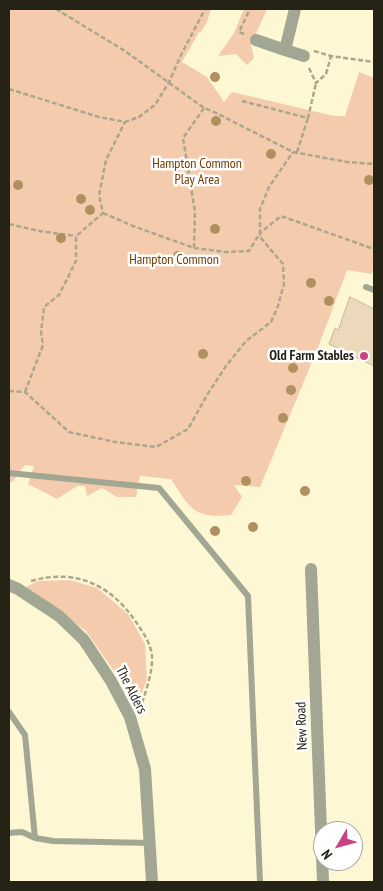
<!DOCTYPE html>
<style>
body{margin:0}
#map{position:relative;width:383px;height:891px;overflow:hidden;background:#fdf7d4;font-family:"PT Sans Narrow",sans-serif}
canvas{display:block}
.frame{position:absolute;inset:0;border:10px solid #252316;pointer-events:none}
.north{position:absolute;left:313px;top:821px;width:50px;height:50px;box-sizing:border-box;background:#fff;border:1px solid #a8a7a2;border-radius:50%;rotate:233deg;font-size:14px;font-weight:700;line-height:20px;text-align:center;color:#252316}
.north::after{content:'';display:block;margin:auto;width:18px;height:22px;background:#c94384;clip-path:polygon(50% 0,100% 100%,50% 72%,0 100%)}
</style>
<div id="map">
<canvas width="383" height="891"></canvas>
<div class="frame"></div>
<div class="north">N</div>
</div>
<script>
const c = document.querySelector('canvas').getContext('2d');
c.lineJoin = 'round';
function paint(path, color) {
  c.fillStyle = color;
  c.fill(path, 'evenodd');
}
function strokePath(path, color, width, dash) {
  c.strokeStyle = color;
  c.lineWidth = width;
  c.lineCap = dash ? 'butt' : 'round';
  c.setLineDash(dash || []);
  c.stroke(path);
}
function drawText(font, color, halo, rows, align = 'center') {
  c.font = font + ' "PT Sans Narrow",sans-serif';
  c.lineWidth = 5;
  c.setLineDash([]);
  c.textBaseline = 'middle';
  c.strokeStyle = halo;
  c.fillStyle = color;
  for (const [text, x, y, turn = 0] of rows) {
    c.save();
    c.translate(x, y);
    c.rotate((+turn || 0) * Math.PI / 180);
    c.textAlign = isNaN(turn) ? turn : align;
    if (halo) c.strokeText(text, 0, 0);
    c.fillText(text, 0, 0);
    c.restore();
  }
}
const green = new Path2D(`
 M 9,9 L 211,9 L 207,22 L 201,32 L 199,32 L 182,62 L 207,77 L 224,102 L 232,92 L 334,116 L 345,116 L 359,72 L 374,78 L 374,272 L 372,271 L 372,274 L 347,270 L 317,350 L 260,487 L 234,485 L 242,497 L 231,515 C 193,519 190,508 171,479 L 140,476 L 136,497 L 117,497 L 102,488 L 87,496 L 85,486 L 77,486 L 57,499 L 28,484 L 34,466 L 25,465 L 12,482 L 9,482 Z
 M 244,9 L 267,9 L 251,45 L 254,58 L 247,65 L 236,54 L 218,56 L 234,33 Z
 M 70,580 L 97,588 L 128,614 L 145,644 L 147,680 L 137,704 L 86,631 L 26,587 L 38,581 Z`);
const building = new Path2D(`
 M 350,297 L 374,309 L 374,366 L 329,344 L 335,328 L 338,330 Z`);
const path = new Path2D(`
 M 56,9 L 125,51 L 204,108 L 212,111 L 293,152 L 347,162 L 374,164
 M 244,34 L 239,32 L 250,9
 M 314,51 L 331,56 L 374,62
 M 309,68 L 316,83 L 326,74 L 331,56
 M 9,89 L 99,117 L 125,122 L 139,117 L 155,105 L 169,82 L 181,55 L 205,9
 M 242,101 L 308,118 L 316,83
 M 297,152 L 308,118
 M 103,213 L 133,226 L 194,248 L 226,252 L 249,251 L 260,233 L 260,209 L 269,187 L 293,152
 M 9,224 L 39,231 L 76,236
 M 194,248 L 195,212 L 183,138 L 204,108
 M 9,391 L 25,392 L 69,432 L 115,442 L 156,447 L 188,429 L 207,395 L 226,366 L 246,341 L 271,322 L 278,306 L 284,284 L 283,264 L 260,237 L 260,233 L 281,216 L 374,249
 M 25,392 L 43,345 L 41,332 L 44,307 L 59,295 L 76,261 L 76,236 L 103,213 L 99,195 L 106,160 L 125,122
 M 31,581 C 76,568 111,585 136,622 C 143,632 151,644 152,656 C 153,672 145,694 140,709`);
const service = new Path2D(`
 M 366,287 L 374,290
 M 9,473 L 159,488 L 248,596 L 260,882
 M 9,712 L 25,735 L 35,838
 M 9,833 L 22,832 L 35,838 L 53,841 L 150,843`);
const minor = new Path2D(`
 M 295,9 L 285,50 L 304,56
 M 256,40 L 285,50
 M 311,569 L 323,882
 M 9,585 L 18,589 L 59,616 L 84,640 L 111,681 L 130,717 L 145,769 L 152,882`);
const trees = [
 [215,77],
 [216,121],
 [271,154],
 [369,180],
 [18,185],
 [81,199],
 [90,210],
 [215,229],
 [61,238],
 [178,256],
 [311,283],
 [329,301],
 [203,354],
 [306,358],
 [293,368],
 [291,390],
 [283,418],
 [246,481],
 [305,491],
 [253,527],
 [215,531]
];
const markers = [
 [364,356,5,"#c94384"]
];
const parkNames = [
 ["Hampton Common",197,164],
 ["Play Area",197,180],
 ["Hampton Common",174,260]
];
const poiNames = [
 ["Old Farm Stables",354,356]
];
const streetNames = [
 ["The Alders",131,690,63],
 ["New Road",302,726,-92]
];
paint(green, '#f5cbad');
paint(building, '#ecd8ba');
strokePath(building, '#cab799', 1);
strokePath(path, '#aca78c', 2.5, [5, 2.5]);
strokePath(service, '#a1a792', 6);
strokePath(minor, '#a1a792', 12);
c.fillStyle = '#b19060';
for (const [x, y] of trees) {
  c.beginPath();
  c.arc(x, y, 5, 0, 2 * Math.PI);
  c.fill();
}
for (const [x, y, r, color] of markers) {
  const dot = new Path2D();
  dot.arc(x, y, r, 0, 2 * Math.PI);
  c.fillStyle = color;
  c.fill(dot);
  strokePath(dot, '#fff', 2);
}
drawText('14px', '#733b01', '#fff', parkNames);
drawText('bold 14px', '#252316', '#fff', poiNames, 'right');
drawText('14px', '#252316', '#fff', streetNames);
</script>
